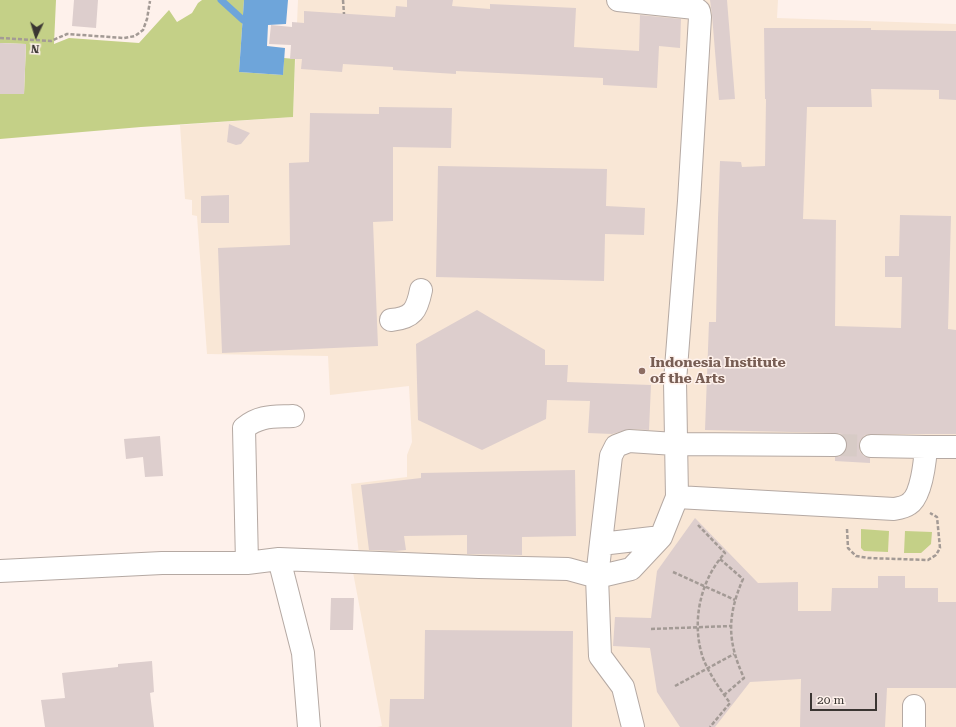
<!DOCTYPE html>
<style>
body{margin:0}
#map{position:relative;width:956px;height:727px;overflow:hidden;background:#fef1eb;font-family:"Roboto Serif",serif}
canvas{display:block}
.north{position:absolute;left:16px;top:16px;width:40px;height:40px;-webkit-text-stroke:3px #fef1eb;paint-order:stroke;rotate:184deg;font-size:11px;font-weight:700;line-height:16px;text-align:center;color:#3a3532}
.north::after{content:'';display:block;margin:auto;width:14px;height:18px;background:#3a3532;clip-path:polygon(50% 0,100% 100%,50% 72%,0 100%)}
.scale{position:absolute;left:810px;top:693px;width:67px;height:18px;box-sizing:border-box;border:2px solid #3a3532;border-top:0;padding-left:5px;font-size:12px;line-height:14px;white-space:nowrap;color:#3a3532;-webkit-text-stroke:3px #fef1eb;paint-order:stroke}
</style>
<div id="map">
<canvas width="956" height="727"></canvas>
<div class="north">N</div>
<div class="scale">20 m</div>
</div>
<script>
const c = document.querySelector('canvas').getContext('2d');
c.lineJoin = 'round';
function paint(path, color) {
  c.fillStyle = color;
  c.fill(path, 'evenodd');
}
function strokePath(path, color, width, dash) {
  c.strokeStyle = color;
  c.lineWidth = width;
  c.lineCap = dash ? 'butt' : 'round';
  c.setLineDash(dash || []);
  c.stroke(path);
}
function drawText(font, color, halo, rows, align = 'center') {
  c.font = font + ' "Roboto Serif",serif';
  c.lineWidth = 3;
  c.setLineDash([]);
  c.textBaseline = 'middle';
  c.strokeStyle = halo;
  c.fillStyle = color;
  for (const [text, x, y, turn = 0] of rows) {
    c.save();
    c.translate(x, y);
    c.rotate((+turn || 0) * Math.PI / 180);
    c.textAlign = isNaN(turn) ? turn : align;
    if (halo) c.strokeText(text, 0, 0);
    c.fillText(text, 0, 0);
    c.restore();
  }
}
const education = new Path2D(`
 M 298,0 L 778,0 L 777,18 L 956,24 L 956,727 L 377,727 L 382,726 L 352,567 L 360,563 L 351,484 L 407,477 L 407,455 L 412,442 L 409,386 L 330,395 L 328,356 L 207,354 L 197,216 L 192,215 L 192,200 L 185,199 L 180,125 L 293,117 Z`);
const green = new Path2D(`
 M 0,0 L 56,0 L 54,44 L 69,38 L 139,43 L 169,10 L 177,22 L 192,13 L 198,3 L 202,0 L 244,0 L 239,72 L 283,75 L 284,58 L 295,59 L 293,117 L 141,127 L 0,139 L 0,94 L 24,94 L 26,44 L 0,43 Z
 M 861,529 L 889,531 L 888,552 L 864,551 L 861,548 Z
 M 905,531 L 932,532 L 931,544 L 921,553 L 904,553 Z`);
const water = new Path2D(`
 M 244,0 L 288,0 L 286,24 L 268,25 L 267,46 L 285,48 L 283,75 L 239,72 Z`);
const stream = new Path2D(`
 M 221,0 L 243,20`);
const building = new Path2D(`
 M 74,0 L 98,0 L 96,28 L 72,26 Z
 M 407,0 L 453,0 L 452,6 L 490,9 L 490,4 L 576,8 L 574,47 L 639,51 L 640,15 L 681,19 L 680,48 L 659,46 L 657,88 L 603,85 L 603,78 L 456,71 L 456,74 L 393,70 L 393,67 L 343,64 L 342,72 L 301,69 L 302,59 L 290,59 L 291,45 L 269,44 L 271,25 L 292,27 L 292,22 L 304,23 L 304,11 L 395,17 L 396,6 L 407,7 Z
 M 710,0 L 727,0 L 735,99 L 719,100 L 712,15 Z
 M 764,28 L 871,28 L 871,30 L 956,31 L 956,100 L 939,99 L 939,90 L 871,89 L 872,107 L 807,107 L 803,219 L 836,220 L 835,326 L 901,328 L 902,277 L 885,277 L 885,256 L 899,256 L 900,215 L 951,216 L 948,329 L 956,330 L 956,434 L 871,434 L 865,435 L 860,440 L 859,446 L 860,452 L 864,456 L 870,458 L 870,463 L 835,461 L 835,457 L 841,456 L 846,452 L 847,445 L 846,439 L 842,434 L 835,433 L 705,430 L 709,322 L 716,322 L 718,218 L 720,161 L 741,162 L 742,167 L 765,166 L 766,99 L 765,99 Z
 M 0,43 L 26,44 L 24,94 L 0,94 Z
 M 379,107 L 452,108 L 451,148 L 393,147 L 393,221 L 373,222 L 378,346 L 222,353 L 218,248 L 290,245 L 289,163 L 309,162 L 310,113 L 379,114 Z
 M 229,124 L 250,133 L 241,144 L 236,145 L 227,142 Z
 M 438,166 L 607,169 L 606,206 L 645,208 L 644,235 L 605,234 L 604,281 L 436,277 Z
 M 229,195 L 229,223 L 201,223 L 201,196 Z
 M 477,310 L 545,350 L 545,365 L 568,365 L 567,382 L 651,385 L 649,430 L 629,429 L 612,434 L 588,433 L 590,401 L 547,400 L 546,419 L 482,450 L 418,420 L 416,344 Z
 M 160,436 L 163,476 L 145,477 L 143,457 L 126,459 L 124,439 Z
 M 575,470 L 576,536 L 522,537 L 522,555 L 467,554 L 467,535 L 404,536 L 406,550 L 395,551 L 369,550 L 361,485 L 421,478 L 421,473 Z
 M 695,518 L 758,583 L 798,582 L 798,611 L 831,611 L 832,588 L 878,588 L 878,576 L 905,576 L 905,588 L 938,588 L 938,602 L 956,602 L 956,688 L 887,688 L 885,727 L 800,727 L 801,679 L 750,682 L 715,727 L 680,727 L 657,692 L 650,648 L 613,646 L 615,617 L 651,618 L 657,571 Z
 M 331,598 L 354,598 L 353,630 L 330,630 Z
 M 425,630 L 573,631 L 572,727 L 389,727 L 390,699 L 424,699 Z
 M 152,661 L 154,692 L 150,693 L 154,727 L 45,727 L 41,700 L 65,698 L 62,673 L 118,667 L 118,664 Z`);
const minorTunnel = new Path2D(`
 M 835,445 L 871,446`);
const path = new Path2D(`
 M 343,0 L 344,14
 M 0,38 L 51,41 L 67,34 L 124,38 L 135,36 L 143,30 L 147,19 L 150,1
 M 698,525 L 725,553 C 700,580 691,623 703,658 C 709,674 720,689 730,703 L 710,727
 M 847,529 L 848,548 L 856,556 L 868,558 L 928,560 L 936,555 L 940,548 L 937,517 L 930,513
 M 720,559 L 743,579 C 727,616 727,641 744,678 L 724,695
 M 673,572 L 735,600
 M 651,629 L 731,626
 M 675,686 L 734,654`);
const minor = new Path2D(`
 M 391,320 C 413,318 417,310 421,290
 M 871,446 L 926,447
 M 677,497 L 894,509 C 900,508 905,507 909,504 C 922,496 925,461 926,447 L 956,447
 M 601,544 L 661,537
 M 279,559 L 303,653 L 309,727
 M 247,563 L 244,428 C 260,415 273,417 293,416
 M 0,571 L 162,563 L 247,563 L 279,559 L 479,567 L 568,569 L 597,577 L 631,569 L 661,537 L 677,497 L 675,381 L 689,201 L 700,17 L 699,11 L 695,8 L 618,0
 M 633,727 L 623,687 L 600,656 L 597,577 L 611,456 L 616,446 L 629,441 L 675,444 L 835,445
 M 914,727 L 914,706`);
const markers = [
 [642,371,4,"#8d6e63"]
];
const educationNames = [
 ["Indonesia Institute",650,363],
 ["of the Arts",650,379]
];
paint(education, '#f9e7d6');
paint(green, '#c4d087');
paint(water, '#6ea5da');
strokePath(stream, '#6ea5da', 7);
paint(building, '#ddcecd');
strokePath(minorTunnel, '#d7cbc6', 22, [22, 11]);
strokePath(minor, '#b5a9a3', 24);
strokePath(path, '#a39a95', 2.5, [4, 2]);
strokePath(minor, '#fff', 22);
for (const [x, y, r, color] of markers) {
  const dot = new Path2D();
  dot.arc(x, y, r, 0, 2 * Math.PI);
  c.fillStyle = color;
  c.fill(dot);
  strokePath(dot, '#fef1eb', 1.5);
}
drawText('bold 14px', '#785e54', '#fef1eb', educationNames, 'left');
</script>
